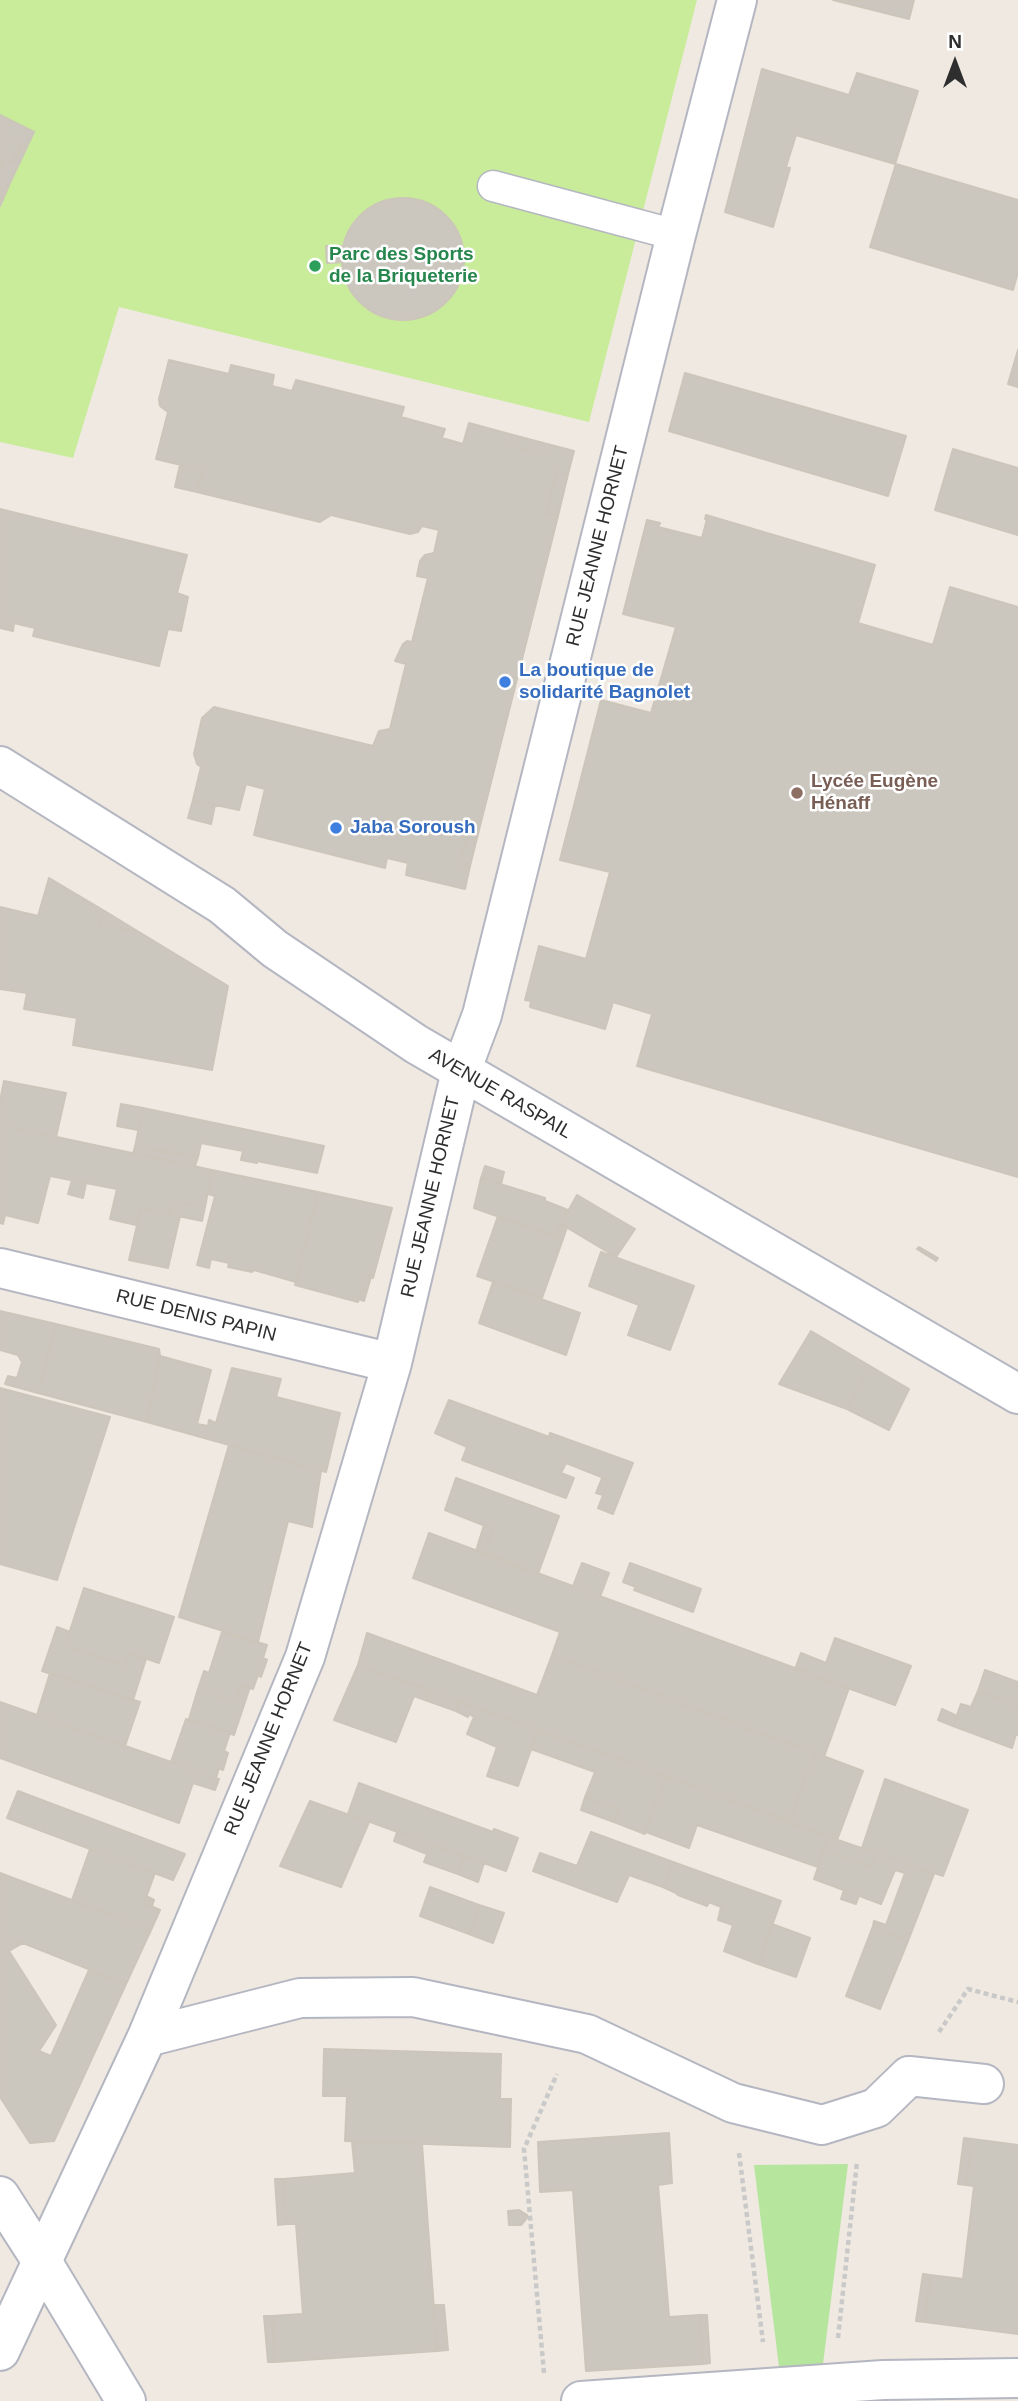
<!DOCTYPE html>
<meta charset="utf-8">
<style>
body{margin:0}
#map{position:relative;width:1018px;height:2401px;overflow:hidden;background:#efe9e1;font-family:Arial,sans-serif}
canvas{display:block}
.north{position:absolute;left:920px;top:28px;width:70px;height:70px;-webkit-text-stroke:5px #fff;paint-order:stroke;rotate:0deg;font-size:19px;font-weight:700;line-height:28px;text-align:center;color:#2e2e2e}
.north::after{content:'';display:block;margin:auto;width:24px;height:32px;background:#2e2e2e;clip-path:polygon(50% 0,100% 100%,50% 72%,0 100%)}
</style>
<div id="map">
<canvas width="1018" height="2401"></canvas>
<div class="north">N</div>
</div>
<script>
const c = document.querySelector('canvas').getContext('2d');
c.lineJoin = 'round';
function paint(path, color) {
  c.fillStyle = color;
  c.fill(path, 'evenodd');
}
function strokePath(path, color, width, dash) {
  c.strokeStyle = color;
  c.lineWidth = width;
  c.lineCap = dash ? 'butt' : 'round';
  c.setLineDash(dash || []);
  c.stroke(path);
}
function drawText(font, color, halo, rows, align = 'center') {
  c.font = font + ' Arial,sans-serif';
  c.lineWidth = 5;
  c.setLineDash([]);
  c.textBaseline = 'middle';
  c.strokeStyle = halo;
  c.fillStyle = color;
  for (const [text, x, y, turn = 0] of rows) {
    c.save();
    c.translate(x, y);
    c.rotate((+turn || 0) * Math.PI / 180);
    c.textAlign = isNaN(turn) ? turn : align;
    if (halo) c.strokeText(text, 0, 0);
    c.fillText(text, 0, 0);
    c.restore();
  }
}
const green = new Path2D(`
 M 848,2164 L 822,2372 L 780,2375 L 754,2165 Z`);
const pitch = new Path2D(`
 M 0,0 L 697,0 L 589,422 L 119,307 L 73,458 L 0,442 Z`);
const building = new Path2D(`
 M 833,0 L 914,0 L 909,19 Z
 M 762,69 L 849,95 L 857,73 L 918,91 L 895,164 L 796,135 L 786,167 L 790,168 L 773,227 L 725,212 Z
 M 0,115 L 34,132 L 13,162 L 21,145 L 0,135 Z
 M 34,132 L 9,185 L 0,181 L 0,168 L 4,159 L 13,162 Z
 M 0,135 L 21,145 L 13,162 L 4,159 L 0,168 Z
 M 896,164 L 1018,200 L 1018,272 L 1013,290 L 870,247 Z
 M 0,181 L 9,185 L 0,206 Z
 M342 259a61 61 0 1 1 122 0a61 61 0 1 1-122 0Z
 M 326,246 L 342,246 L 344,262 L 327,263 Z
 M 1018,350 L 1018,387 L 1008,384 Z
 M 169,360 L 229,374 L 231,365 L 274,375 L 272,386 L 292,391 L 296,380 L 404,407 L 401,417 L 445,429 L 442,438 L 463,444 L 469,423 L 513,435 L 511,445 L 547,455 L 551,445 L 574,451 L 568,474 L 557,470 L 546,514 L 558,516 L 481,822 L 471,821 L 460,864 L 470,866 L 465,889 L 406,875 L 408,863 L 387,858 L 385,868 L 254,835 L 265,789 L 246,784 L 239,810 L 193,800 L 201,767 L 197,764 L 194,754 L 202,718 L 214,707 L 373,746 L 379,731 L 390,729 L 406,664 L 395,661 L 403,644 L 407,641 L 412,642 L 428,578 L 417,576 L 420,561 L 425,555 L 434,553 L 439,530 L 422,526 L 418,532 L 410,534 L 331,515 L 320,522 L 197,492 L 202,470 L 156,459 L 168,412 L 160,406 L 159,399 Z
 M 685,373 L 906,436 L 888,496 L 669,431 Z
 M 513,435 L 551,445 L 547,455 L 511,445 Z
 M 953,449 L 1018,468 L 1018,535 L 935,510 Z
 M 180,465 L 202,470 L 197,492 L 175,487 Z
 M 557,470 L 568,474 L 558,516 L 546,514 Z
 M 0,509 L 187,555 L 177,593 L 188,597 L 181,631 L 168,629 L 159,666 L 33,636 L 35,628 L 14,623 L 13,631 L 0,628 Z
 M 706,515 L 875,565 L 858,623 L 933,645 L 950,587 L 1018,607 L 1018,1177 L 637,1066 L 652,1014 L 613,1002 L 605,1029 L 530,1007 L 531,1001 L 525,1000 L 539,946 L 586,959 L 610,872 L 560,860 L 601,700 L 651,713 L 676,627 L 623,614 L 647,520 L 660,523 L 658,527 L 702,538 L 707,519 L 705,519 Z
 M 193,800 L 215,805 L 211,824 L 188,818 Z
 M 471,821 L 481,822 L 470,866 L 460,864 Z
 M 49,878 L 103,910 L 99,924 L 139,932 L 228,986 L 212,1070 L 73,1045 L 77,1018 L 24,1009 L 27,993 L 0,989 L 0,907 L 38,916 Z
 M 103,910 L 139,932 L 99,924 Z
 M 4,1081 L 66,1093 L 56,1137 L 0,1125 L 0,1101 Z
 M 121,1104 L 143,1108 L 138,1130 L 117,1126 Z
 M 143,1108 L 324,1146 L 317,1173 L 257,1161 L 257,1163 L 241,1160 L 243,1151 L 201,1143 L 198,1157 L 135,1147 Z
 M 0,1125 L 212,1170 L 205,1207 L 171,1201 L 169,1214 L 141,1208 L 136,1225 L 110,1219 L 117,1189 L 50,1176 L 38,1223 L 5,1215 L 3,1224 L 0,1223 Z
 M 135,1147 L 167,1153 L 168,1151 L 198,1157 L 195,1166 L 133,1153 Z
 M 485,1166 L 504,1172 L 501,1184 L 481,1178 Z
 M 212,1170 L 318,1192 L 296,1282 L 254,1270 L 252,1272 L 228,1267 L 229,1263 L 211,1259 L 209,1268 L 197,1265 L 215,1196 L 208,1194 Z
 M 481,1178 L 545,1198 L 545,1201 L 568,1210 L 553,1236 L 474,1208 Z
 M 72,1180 L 86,1183 L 83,1198 L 68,1194 Z
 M 318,1192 L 392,1208 L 373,1278 L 366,1276 L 358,1302 L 295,1285 Z
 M 577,1195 L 635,1229 L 616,1257 L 561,1224 Z
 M 171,1201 L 205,1207 L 202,1221 L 169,1214 Z
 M 141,1208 L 180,1216 L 168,1268 L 129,1260 Z
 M 498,1216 L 563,1239 L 542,1298 L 477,1276 Z
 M 561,1224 L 567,1227 L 563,1239 L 553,1236 Z
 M 919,1247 L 938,1258 L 936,1261 L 917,1249 Z
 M 601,1252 L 694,1286 L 670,1350 L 628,1335 L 639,1305 L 589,1286 Z
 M 366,1276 L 371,1277 L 364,1301 L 359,1299 Z
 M 493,1282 L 580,1313 L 566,1355 L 479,1323 Z
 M 0,1311 L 56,1324 L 38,1393 L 5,1384 L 8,1376 L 17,1378 L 22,1362 L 18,1355 L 0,1350 Z
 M 56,1324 L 159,1349 L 160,1356 L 147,1422 L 38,1393 Z
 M 811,1331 L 870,1366 L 847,1409 L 779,1384 Z
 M 160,1356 L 211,1370 L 197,1424 L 208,1426 L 209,1420 L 216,1423 L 232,1368 L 281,1379 L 276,1397 L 340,1413 L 326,1472 L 147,1422 Z
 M 870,1366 L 909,1389 L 889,1430 L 847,1409 Z
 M 0,1388 L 110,1417 L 57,1580 L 0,1564 Z
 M 449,1400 L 549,1437 L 550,1433 L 633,1463 L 613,1514 L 598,1508 L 609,1480 L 566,1463 L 561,1473 L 574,1478 L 566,1498 L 462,1460 L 467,1447 L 435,1433 Z
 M 229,1445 L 321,1471 L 312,1527 L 288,1521 L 258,1642 L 179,1617 Z
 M 456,1478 L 559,1516 L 538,1574 L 483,1554 L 493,1529 L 445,1510 Z
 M 602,1478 L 609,1480 L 603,1495 L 596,1493 Z
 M 484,1525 L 493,1529 L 483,1554 L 476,1551 Z
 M 429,1533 L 849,1688 L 824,1757 L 552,1655 L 560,1632 L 413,1578 Z
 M 582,1563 L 609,1573 L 600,1597 L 573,1586 Z
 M 630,1563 L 701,1589 L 693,1612 L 634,1590 L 636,1587 L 623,1582 Z
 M 84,1588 L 174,1617 L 159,1663 L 130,1653 L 126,1663 L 122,1665 L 68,1647 L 66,1643 Z
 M 57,1627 L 70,1632 L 66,1643 L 68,1647 L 122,1665 L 126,1663 L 130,1653 L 146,1659 L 133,1700 L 42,1671 Z
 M 222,1632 L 267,1645 L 263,1658 L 267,1660 L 261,1677 L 258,1675 L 253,1689 L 241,1685 L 236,1702 L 198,1689 L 204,1671 L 209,1673 Z
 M 367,1633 L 537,1695 L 552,1655 L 815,1753 L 789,1821 L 358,1665 Z
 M 835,1638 L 911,1666 L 895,1705 L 795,1669 L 801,1653 L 826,1663 Z
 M 358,1665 L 428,1690 L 425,1700 L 414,1696 L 396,1742 L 334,1720 Z
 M 985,1670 L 1018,1682 L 1018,1706 L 978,1691 Z
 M 50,1673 L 140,1702 L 125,1746 L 37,1715 Z
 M 241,1685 L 250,1687 L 234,1735 L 189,1719 L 198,1689 L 236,1702 Z
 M 428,1690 L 459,1701 L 456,1711 L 425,1700 Z
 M 978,1691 L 1018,1706 L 1018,1735 L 1016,1734 L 1012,1748 L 953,1726 L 961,1704 L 971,1707 Z
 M 459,1701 L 538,1730 L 518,1786 L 487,1776 L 497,1747 L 467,1734 L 474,1717 L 469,1714 L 468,1717 L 456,1711 Z
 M 0,1702 L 171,1762 L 219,1779 L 215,1790 L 193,1783 L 179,1823 L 0,1758 Z
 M 942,1709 L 957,1716 L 953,1726 L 938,1720 Z
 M 186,1719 L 230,1733 L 224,1751 L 228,1753 L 223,1770 L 219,1768 L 216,1778 L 171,1762 Z
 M 538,1730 L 666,1776 L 645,1834 L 614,1822 L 619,1810 L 585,1797 L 595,1772 L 531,1749 Z
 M 815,1753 L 863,1771 L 837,1840 L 789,1821 Z
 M 666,1776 L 829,1837 L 818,1867 L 697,1825 L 689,1848 L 646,1832 Z
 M 885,1779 L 968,1810 L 943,1876 L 862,1848 Z
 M 359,1783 L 493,1832 L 494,1829 L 518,1838 L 506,1871 L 348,1814 Z
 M 18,1791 L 185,1854 L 173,1880 L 7,1818 Z
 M 585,1797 L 619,1810 L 614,1822 L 581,1810 Z
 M 310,1801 L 369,1822 L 341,1887 L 280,1866 Z
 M 397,1832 L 464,1856 L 458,1874 L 424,1862 L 427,1854 L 394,1841 Z
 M 591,1832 L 673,1862 L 663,1887 L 629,1875 L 617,1902 L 533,1871 L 540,1853 L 577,1866 Z
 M 829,1837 L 876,1853 L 871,1866 L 824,1850 Z
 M 90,1849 L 155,1873 L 144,1903 L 160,1910 L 151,1930 L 72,1900 Z
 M 824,1850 L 871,1866 L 876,1853 L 934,1874 L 908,1941 L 873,1926 L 874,1921 L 886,1925 L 905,1873 L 895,1870 L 881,1904 L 814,1879 Z
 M 464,1856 L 484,1863 L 478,1882 L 458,1874 Z
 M 673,1862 L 781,1901 L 758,1964 L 724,1951 L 733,1925 L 718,1920 L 721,1907 L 709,1902 L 707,1906 L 678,1895 L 676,1893 L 663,1887 Z
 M 0,1873 L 151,1930 L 126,1984 L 0,1934 Z
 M 430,1887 L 479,1905 L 469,1934 L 420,1916 Z
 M 844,1890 L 859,1895 L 856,1904 L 841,1899 Z
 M 146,1896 L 154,1900 L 152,1906 L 144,1903 Z
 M 479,1905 L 504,1913 L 493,1943 L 469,1934 Z
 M 772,1924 L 810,1938 L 796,1977 L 758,1964 Z
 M 873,1926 L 908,1941 L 880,2009 L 846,1996 Z
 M 0,1934 L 23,1943 L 9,1951 L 56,2025 L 39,2051 L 51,2056 L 89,1970 L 126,1984 L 54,2141 L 30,2143 L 0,2097 Z
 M 324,2049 L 501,2054 L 500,2099 L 511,2099 L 510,2147 L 345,2141 L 347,2096 L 323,2096 Z
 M 669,2133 L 672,2183 L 658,2185 L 669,2317 L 700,2315 L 703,2364 L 586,2371 L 573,2190 L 540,2192 L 538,2142 Z
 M 964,2138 L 972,2139 L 966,2185 L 958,2184 Z
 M 972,2139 L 1018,2145 L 1018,2334 L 925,2322 L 930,2275 L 963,2279 L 974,2186 L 966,2185 Z
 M 352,2142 L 422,2144 L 437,2351 L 275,2362 L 272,2316 L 303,2314 L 296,2224 L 286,2224 L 283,2179 L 355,2173 Z
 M 275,2179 L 283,2179 L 286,2224 L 278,2225 Z
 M 519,2210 L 527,2215 L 527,2218 L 521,2225 L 509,2225 L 508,2211 Z
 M 923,2274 L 930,2275 L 925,2322 L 916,2321 Z
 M 433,2305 L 444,2305 L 448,2350 L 437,2351 Z
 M 700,2315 L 707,2315 L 710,2363 L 703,2364 Z
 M 264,2316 L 272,2316 L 275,2362 L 268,2362 Z`);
const path = new Path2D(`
 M 939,2032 L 968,1989 L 1018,2002
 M 739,2153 L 763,2342
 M 838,2338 L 857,2162
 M 544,2373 L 524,2149 L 557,2074`);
const service = new Path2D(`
 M 493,186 L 676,235`);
const minor = new Path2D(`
 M 0,1268 L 392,1363
 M 147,2037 L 300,1998 L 413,1997 L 587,2034 L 733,2103 L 822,2125 L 876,2108 L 909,2076 L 984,2084
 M 0,2351 L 147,2037 L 305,1657 L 392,1363 L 461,1071 L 482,1015 L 676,235 L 737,0
 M 581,2401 L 883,2380 L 1018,2378`);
const secondary = new Path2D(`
 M 0,766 L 222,905 L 275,949 L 416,1044 L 1018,1394
 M 0,2196 L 43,2263 L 126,2401`);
const markers = [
 [315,266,7,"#2e9e5b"],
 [505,682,7,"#3f7fe0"],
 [797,793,7,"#8d6e63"],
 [336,828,7,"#3f7fe0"]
];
const leisureNames = [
 ["Parc des Sports",329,255],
 ["de la Briqueterie",329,277]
];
const streetNames = [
 ["RUE JEANNE HORNET",598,546,-76],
 ["AVENUE RASPAIL",500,1094,30],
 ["RUE JEANNE HORNET",431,1197,-77],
 ["RUE DENIS PAPIN",196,1316,14],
 ["RUE JEANNE HORNET",269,1739,-68]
];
const shopNames = [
 ["La boutique de",519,671],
 ["solidarité Bagnolet",519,693],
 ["Jaba Soroush",350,828]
];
const educationNames = [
 ["Lycée Eugène",811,782],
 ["Hénaff",811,804]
];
paint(green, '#b6e59e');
paint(pitch, '#c9ec9a');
paint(building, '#cbc7bf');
strokePath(building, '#cbc5ba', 2);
strokePath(service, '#b4b7c1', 33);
strokePath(minor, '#b4b7c1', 42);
strokePath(secondary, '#b4b7c1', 42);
strokePath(path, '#c9c9c9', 4.5, [5, 3.5]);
strokePath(service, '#fff', 30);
strokePath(minor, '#fff', 38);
strokePath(secondary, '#fff', 38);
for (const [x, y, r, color] of markers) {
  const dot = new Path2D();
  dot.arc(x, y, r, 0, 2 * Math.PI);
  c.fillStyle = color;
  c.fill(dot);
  strokePath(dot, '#fff', 2.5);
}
drawText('bold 19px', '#27864d', '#fff', leisureNames, 'left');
drawText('19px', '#2e2e2e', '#fff', streetNames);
drawText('bold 19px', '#366cbe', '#fff', shopNames, 'left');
drawText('bold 19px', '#785e54', '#fff', educationNames, 'left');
</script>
